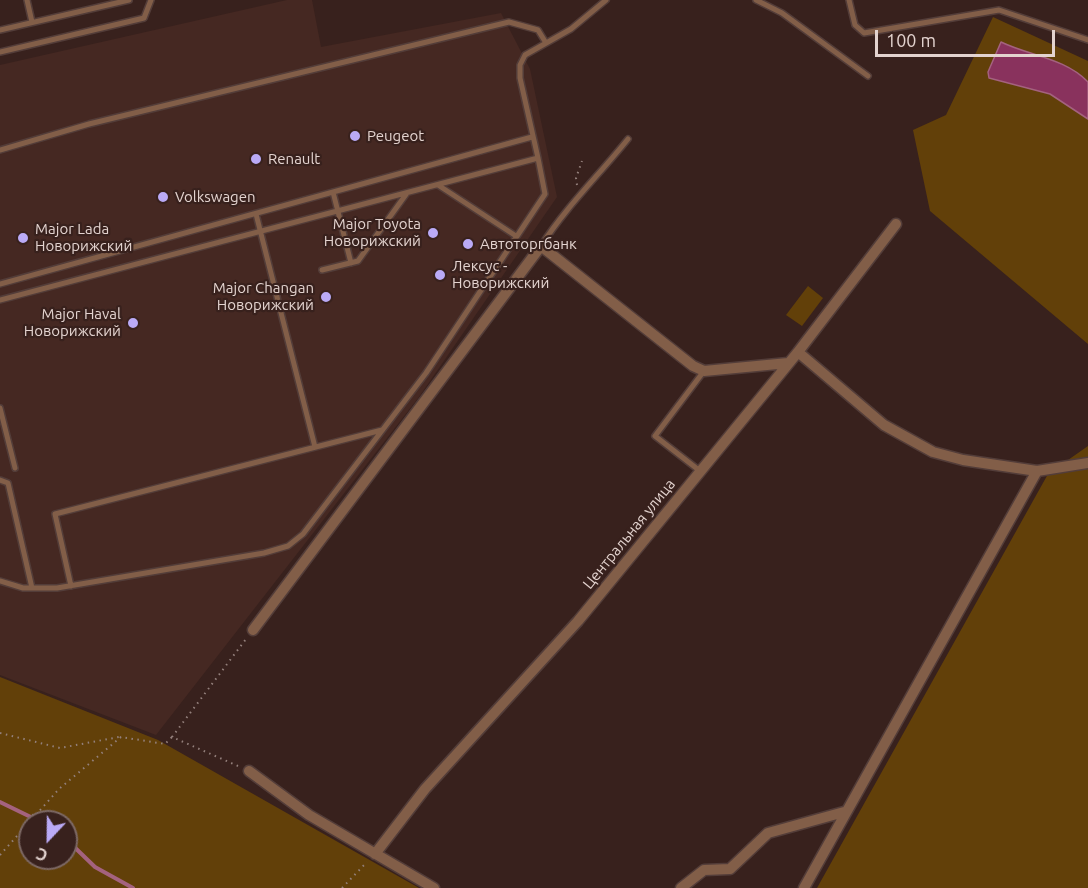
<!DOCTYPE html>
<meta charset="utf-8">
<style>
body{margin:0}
#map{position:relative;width:1088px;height:888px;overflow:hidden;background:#38211d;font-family:Ubuntu,sans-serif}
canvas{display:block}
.north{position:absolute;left:18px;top:810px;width:60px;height:60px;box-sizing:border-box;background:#38211d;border:2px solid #7c6864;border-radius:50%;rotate:202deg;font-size:16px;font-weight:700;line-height:24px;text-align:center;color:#e3d3cf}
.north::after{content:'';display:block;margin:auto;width:21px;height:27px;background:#baaaf6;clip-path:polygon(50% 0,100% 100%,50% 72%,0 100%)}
.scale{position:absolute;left:875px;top:30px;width:180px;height:27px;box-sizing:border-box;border:3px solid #e3d3cf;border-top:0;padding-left:8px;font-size:18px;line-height:21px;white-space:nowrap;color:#e3d3cf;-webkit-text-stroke:4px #38211d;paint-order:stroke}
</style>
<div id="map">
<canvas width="1088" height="888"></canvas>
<div class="north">С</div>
<div class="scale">100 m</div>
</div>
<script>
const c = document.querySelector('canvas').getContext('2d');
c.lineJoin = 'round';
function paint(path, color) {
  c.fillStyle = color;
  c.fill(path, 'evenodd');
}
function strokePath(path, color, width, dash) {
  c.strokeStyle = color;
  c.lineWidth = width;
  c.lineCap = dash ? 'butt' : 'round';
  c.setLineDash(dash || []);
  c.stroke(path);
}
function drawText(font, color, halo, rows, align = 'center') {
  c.font = font + ' Ubuntu,sans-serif';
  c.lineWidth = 4.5;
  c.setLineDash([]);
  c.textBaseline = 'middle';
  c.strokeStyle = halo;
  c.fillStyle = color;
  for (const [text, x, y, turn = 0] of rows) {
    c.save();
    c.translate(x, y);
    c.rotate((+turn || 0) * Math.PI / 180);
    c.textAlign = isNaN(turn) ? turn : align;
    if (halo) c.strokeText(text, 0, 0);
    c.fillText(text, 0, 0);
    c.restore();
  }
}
const built = new Path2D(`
 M 287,0 L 312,0 L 321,47 L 501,13 L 530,69 L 557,197 L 419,397 L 156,735 L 0,675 L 0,65 Z`);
const green = new Path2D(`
 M 993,17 L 1088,61 L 1088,82 C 1065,58 1031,56 1001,43 L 1032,88 L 1050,94 L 1088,119 L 1088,344 L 930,211 L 913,130 L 946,115 Z
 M 808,286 L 823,298 L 802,326 L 786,315 Z
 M 1088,446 L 1088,888 L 817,888 L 1048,474 Z
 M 0,677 L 158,740 L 419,888 L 0,888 ZM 30,822 L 66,822 L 66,858 L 30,858 Z`);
const water = new Path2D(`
 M 1001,42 C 1030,56 1065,58 1088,82 L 1088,119 L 1050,94 L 989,78 L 988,72 Z`);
const stream = new Path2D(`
 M 0,802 L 41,822
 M 66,839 L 95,867 L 133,888`);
const path = new Path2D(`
 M 577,185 L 576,178 L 582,161
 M 0,733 L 60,748 L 119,737
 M 238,766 L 172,737 L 246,639
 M 30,821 L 34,813 L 38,813
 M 0,855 L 59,789 L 121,737 L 165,744 L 172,737
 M 342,888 L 367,862`);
const service = new Path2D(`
 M 27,0 L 32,22
 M 756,0 L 782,13 L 868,76
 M 849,0 L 855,25 L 864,33 L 999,10 L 1088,40
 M 0,30 L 129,0
 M 0,52 L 144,18 L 151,0
 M 0,150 L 89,124 L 509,22 L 538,30 L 546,43
 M 438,185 L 516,236
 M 333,192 L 351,263
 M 256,214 L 315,447
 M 541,246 C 566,207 599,175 628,139
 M 322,270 L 358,261 L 407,193
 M 0,284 L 532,137
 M 0,300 L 538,158 L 520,78 L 520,65 L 525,55 L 571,29 L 606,0
 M 0,408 L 15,468
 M 700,471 L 655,436 L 704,371
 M 0,480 L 8,483 L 32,588
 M 0,581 L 23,588 L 57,588 L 264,553 L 288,546 L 303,534 L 426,373 L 545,194 L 538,158
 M 71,586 L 55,514 L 382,430`);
const minor = new Path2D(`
 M 798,352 L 884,425 L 933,452 L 963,460 L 1037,471 L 1088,463
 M 253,630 L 541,246 L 693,366 L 704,371 L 788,363
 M 249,771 L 309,815 L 434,888
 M 375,854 L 425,789 L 578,621 L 798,352 L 896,224
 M 681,888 L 704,870 L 730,869 L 768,833 L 844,812
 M 804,888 L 1037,471`);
const markers = [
 [355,136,6,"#baaaf6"],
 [256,159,6,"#baaaf6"],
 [163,197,6,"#baaaf6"],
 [433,233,6,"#baaaf6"],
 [23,238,6,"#baaaf6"],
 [468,244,6,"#baaaf6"],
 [440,275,6,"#baaaf6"],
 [326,297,6,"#baaaf6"],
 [133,323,6,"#baaaf6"]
];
const poiNames = [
 ["Peugeot",367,136],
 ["Renault",268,159],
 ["Volkswagen",175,197],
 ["Major Toyota",421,224,"right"],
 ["Новорижский",421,241,"right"],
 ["Major Lada",35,229],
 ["Новорижский",35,246],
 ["Автоторгбанк",480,244],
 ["Лексус -",452,266],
 ["Новорижский",452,283],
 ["Major Changan",314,288,"right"],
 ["Новорижский",314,305,"right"],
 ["Major Haval",121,314,"right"],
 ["Новорижский",121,331,"right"]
];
const streetNames = [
 ["Центральная улица",629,534,-51]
];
paint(built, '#452822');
paint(green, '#624009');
paint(water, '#89325d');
strokePath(water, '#a4627f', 1.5);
strokePath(stream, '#a4627f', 4);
strokePath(service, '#533d39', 8);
strokePath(minor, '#533d39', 13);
strokePath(path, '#94807c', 2, [1.5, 4.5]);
strokePath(service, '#825e48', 5);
strokePath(minor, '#825e48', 10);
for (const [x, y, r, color] of markers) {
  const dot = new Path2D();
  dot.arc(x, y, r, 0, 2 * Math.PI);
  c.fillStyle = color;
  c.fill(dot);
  strokePath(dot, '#38211d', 2);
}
drawText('15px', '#e3d3cf', '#38211d', poiNames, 'left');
drawText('15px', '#e3d3cf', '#38211d', streetNames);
</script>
